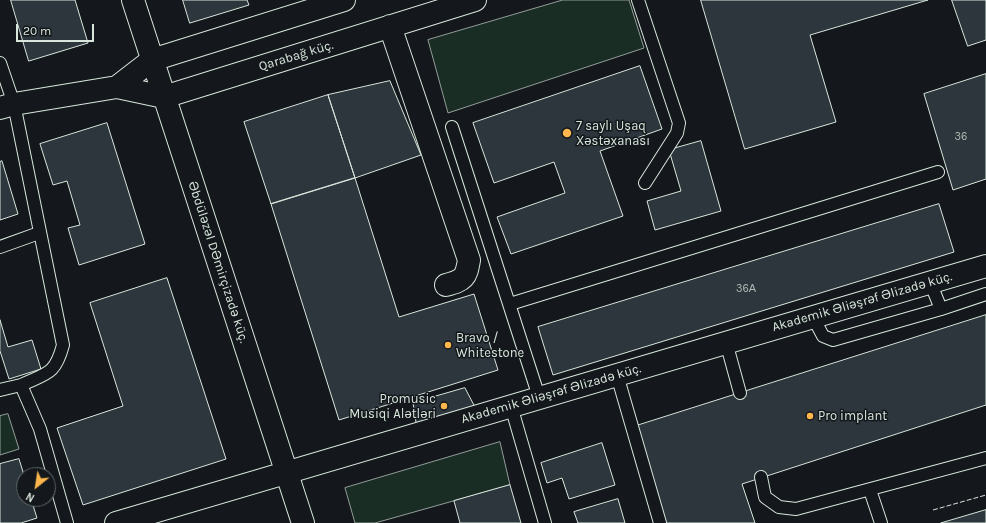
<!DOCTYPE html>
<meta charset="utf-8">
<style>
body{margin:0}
#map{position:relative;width:986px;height:523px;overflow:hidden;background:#14181c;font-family:Karla,sans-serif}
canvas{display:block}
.north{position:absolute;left:16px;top:467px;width:40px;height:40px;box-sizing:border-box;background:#14181c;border:1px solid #626a69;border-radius:50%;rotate:210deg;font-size:11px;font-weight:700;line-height:16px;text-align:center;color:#d8e6dc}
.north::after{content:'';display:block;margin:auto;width:14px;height:18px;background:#ffb74d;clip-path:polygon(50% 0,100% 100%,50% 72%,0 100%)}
.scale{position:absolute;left:16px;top:24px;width:78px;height:18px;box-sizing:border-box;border:2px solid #d8e6dc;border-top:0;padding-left:5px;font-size:12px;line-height:14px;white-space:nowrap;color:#d8e6dc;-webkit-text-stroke:3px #14181c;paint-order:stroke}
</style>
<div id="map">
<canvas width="986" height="523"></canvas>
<div class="north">N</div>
<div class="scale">20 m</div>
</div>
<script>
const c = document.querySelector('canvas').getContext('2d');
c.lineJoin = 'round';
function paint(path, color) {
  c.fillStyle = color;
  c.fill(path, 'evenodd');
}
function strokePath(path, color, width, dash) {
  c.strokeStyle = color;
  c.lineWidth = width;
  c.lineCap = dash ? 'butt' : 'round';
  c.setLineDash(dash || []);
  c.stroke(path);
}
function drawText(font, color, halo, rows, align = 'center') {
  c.font = font + ' Karla,sans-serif';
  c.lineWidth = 3;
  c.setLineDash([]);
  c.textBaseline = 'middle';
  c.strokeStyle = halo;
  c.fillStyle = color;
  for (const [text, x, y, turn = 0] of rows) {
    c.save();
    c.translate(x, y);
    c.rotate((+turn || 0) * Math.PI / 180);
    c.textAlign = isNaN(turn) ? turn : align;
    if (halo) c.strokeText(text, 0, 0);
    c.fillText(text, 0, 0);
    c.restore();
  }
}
const green = new Path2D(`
 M 563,0 L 629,0 L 644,48 L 448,113 L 428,40 Z
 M 8,414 L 19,449 L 0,455 L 0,416 Z
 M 500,442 L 510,485 L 375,523 L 355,523 L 345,488 Z`);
const building = new Path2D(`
 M 11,0 L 75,0 L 88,43 L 29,61 Z
 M 183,0 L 247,0 L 249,5 L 190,23 Z
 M 701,0 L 928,0 L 810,35 L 836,122 L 745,149 Z
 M 952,0 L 986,0 L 986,40 L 968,46 Z
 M 640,66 L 662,129 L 600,151 L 623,216 L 511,254 L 497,217 L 565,193 L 554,162 L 494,183 L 473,123 Z
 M 986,74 L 986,179 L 953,190 L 924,94 Z
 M 390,81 L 421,155 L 355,178 L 328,95 Z
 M 328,95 L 355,178 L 271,204 L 244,122 Z
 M 107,123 L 145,244 L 79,265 L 68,228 L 80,225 L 67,181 L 53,185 L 40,144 Z
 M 701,141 L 721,211 L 655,230 L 647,201 L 681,191 L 669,150 Z
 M 2,161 L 18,214 L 0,220 L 0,162 Z
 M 355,178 L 399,317 L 474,294 L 498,370 L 339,420 L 271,204 Z
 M 939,204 L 954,252 L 553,375 L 538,327 Z
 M 167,278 L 226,459 L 83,505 L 57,428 L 123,406 L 90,303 Z
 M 986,315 L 986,405 L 742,484 L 755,523 L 665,523 L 633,427 Z
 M 0,320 L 8,347 L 32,340 L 41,369 L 9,379 L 0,351 Z
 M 465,388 L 476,409 L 417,429 L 413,403 Z
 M 602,443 L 615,485 L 569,499 L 562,478 L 547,483 L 541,463 Z
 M 19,459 L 24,475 L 24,499 L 31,499 L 37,518 L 21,523 L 0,523 L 0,464 Z
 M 510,485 L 521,523 L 460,523 L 454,501 Z
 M 618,499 L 625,523 L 578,523 L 574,512 Z
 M 986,510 L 986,523 L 941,523 Z`);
const service = new Path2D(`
 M 638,0 L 679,123 L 677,133 L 645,183
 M 0,63 L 14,104 L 63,345 C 55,375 47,373 21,385 L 40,429 L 67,523
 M 452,127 L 539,397
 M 0,247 L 39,233
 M 930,282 L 941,309 L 986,294
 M 510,304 L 938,172
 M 813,317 L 823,336 L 833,340 L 941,309
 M 726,342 L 740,393
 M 617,375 L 660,523
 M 0,390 L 21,385
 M 511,406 L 545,523
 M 761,477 L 765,497 L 779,507 L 796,509 L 986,458
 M 870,490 L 881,523`);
const minor = new Path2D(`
 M 133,0 L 303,523
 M 390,26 L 469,260 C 466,278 464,280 446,285
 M 117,87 L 152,60 L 344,0
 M 0,108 L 14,104 L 117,87 L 164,97 L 475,0
 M 116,523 L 986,266`);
const fence = new Path2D(`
 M 933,510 L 986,495`);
const markers = [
 [567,133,5,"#ffb74d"],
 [448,345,4,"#ffb74d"],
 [444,406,4,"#ffb74d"],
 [810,416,4,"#ffb74d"]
];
const numberNames = [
 ["36",961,137],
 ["36А",746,289]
];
const streetNames = [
 ["Qarabağ küç.",296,56,-17],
 ["Əbdüləzəl DƏmirçizadə küç.",218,262,72],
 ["Akademik Əliəşrəf Əlizadə küç.",862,302,-16],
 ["Akademik Əliəşrəf Əlizadə küç.",551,394,-16]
];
const poiNames = [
 ["7 saylı Uşaq",576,126],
 ["Xəstəxanası",576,141],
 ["Bravo /",456,338],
 ["Whitestone",456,353],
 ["Promusic",436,399,"right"],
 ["Musiqi Alətləri",436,414,"right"],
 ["Pro implant",818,416]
];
paint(green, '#1a2d24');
strokePath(green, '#939e99', 1);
paint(building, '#2c363c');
strokePath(building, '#d8e6dc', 1);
strokePath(service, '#d8e6dc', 14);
strokePath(minor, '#d8e6dc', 24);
strokePath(service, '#14181c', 12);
strokePath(minor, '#14181c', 22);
strokePath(fence, '#d8e6dc', 1, [5, 2]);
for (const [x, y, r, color] of markers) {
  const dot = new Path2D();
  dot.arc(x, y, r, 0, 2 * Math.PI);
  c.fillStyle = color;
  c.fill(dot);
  strokePath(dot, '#14181c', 1.5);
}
drawText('11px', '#adbab4', null, numberNames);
drawText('13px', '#d8e6dc', '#14181c', streetNames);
drawText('13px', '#d8e6dc', '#14181c', poiNames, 'left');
</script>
